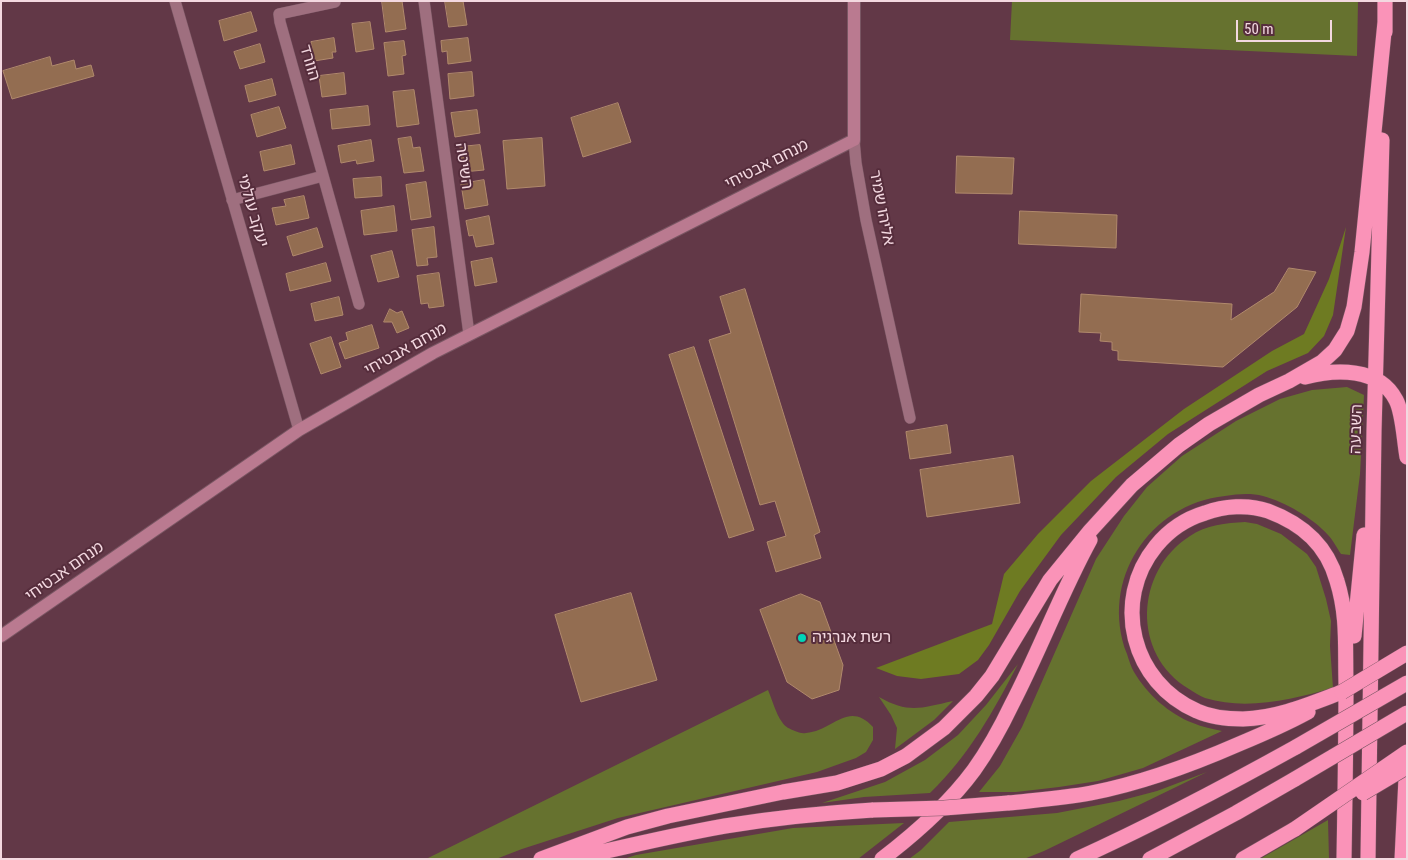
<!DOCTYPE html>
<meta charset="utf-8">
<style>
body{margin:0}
#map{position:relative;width:1408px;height:860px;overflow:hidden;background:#623847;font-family:"Roboto Condensed",sans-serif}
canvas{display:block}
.frame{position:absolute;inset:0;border:2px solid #f3d8e0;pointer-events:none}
.scale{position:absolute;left:1236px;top:20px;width:96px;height:22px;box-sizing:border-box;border:2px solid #f3d8e0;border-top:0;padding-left:6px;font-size:15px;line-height:18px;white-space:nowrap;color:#f3d8e0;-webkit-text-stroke:4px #562d3c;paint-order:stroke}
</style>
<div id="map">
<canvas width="1408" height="860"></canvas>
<div class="frame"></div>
<div class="scale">50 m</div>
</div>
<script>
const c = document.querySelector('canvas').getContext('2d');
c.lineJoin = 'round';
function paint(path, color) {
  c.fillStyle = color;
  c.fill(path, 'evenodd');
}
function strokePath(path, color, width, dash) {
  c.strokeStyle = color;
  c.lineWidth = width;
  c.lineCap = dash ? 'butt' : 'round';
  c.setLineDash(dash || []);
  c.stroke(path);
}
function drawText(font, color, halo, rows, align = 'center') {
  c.font = font + ' "Roboto Condensed","Noto Sans Hebrew",sans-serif';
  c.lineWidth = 4;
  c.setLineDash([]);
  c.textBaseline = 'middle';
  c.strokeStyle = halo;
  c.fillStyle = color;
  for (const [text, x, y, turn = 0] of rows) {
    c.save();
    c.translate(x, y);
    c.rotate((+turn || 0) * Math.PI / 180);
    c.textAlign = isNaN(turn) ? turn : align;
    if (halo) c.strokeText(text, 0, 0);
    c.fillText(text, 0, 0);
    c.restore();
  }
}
const green = new Path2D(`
 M 1012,1 L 1358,1 L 1357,56 L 1010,40 Z
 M 1347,387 L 1364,395 L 1360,474 L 1350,555 L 1341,554 C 1337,548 1333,540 1328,535 C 1313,518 1285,502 1263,496 C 1251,493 1238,494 1225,496 C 1149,504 1099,581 1127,654 C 1129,660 1131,667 1134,672 C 1147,694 1169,714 1193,723 C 1202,727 1213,729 1222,731 L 1143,768 L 1098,781 L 1059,787 L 1016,792 L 979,792 L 1000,766 L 1022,727 L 1096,559 L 1124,516 L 1147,487 L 1182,456 L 1236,421 L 1280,399 L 1312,390 Z
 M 1245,522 L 1257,524 L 1281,534 L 1307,554 L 1316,567 L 1326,599 L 1331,621 L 1330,646 L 1333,688 C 1293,699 1247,711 1205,698 C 1200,696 1194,692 1189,689 C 1131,654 1135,571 1190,536 C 1206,525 1226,523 1245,522 Z
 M 1018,664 C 993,712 970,754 930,793 L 864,797 L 822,803 L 885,782 L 925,760 L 958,735 L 986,705 Z
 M 768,690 C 772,699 776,714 782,722 C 785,727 790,729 795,731 C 798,732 802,734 806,733 C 833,731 848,700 873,727 L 873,740 L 866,752 L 856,758 L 817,772 L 618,818 L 522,849 L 496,859 L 426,859 Z
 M 879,697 C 909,714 921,708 953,701 L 934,720 L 895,749 L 897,728 L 891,715 Z
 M 1207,772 L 1044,851 L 1024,859 L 909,859 L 921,850 L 949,822 L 1057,813 L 1119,801 L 1157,791 Z
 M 1328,820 L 1329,859 L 1260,859 Z
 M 904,823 L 858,859 L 624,859 L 636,855 L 793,828 Z`);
const forest = new Path2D(`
 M 1346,227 L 1333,315 L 1324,336 L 1308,353 L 1267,371 L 1168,434 L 1116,477 L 1061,535 L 1020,591 L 989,645 L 978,660 L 959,674 L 921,679 L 897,676 L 876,668 L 992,624 L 1004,574 L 1038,534 L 1091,481 L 1184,409 L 1272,351 L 1304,334 L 1329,279 Z`);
const building = new Path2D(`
 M 382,1 L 402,1 L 406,29 L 386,32 Z
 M 445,1 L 463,1 L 467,25 L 449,27 Z
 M 251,12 L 257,31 L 224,41 L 219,21 Z
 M 370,22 L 374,49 L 356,52 L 352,24 Z
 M 334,38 L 336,52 L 332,52 L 333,58 L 314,61 L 311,42 Z
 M 468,38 L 471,61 L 448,64 L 447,51 L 442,52 L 441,41 Z
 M 404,41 L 406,55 L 402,56 L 404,74 L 388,76 L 384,43 Z
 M 260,44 L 265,62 L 240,69 L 234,52 Z
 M 50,57 L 52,66 L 74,60 L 76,69 L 91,65 L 94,76 L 12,99 L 3,71 Z
 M 472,72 L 474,96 L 450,99 L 448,74 Z
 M 344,73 L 346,94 L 322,97 L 319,76 Z
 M 272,79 L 276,95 L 249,102 L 245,86 Z
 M 414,90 L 419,124 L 397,127 L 393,92 Z
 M 618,103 L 631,142 L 583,157 L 571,118 Z
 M 368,106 L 370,125 L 332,129 L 330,110 Z
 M 279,107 L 286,128 L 257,137 L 251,115 Z
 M 477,110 L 480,133 L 455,137 L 451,113 Z
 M 411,137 L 413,148 L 420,147 L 424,171 L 404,173 L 398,139 Z
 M 542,138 L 545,186 L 507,189 L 503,141 Z
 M 371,140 L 374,161 L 357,164 L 356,160 L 341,163 L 338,146 Z
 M 291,145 L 295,164 L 264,171 L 260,152 Z
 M 480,145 L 484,170 L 463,172 L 460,147 Z
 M 957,156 L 1014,158 L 1012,194 L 956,193 Z
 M 381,177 L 382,196 L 355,198 L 353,179 Z
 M 484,180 L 488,205 L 465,209 L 461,184 Z
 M 426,182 L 431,217 L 411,220 L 406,185 Z
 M 304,196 L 309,218 L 276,225 L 272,208 L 286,206 L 284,200 Z
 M 394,206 L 397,231 L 364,235 L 361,211 Z
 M 1020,211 L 1117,215 L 1116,248 L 1019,244 Z
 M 489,216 L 494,244 L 476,247 L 473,235 L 469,236 L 466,221 Z
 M 434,227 L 437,257 L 427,258 L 428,265 L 417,266 L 412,230 Z
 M 317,228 L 323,247 L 293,256 L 287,237 Z
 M 392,251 L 399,277 L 378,282 L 371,256 Z
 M 492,258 L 497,282 L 475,286 L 471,262 Z
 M 326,263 L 331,281 L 290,291 L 286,274 Z
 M 1289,268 L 1316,272 L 1297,307 L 1223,367 L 1118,360 L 1118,351 L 1112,350 L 1112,342 L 1100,341 L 1101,333 L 1079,332 L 1081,294 L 1232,304 L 1231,320 L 1274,292 Z
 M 439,273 L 444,306 L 429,308 L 428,303 L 421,304 L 417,276 Z
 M 745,289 L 820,532 L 814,535 L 821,558 L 776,572 L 767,542 L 786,536 L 775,501 L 760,505 L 709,340 L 731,333 L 720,297 Z
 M 339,297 L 343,315 L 315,321 L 311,304 Z
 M 390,309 L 397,313 L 402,311 L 409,328 L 397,333 L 392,322 L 384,322 Z
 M 372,325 L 379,348 L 345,359 L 339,343 L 348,340 L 346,333 Z
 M 331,337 L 341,367 L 321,374 L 310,344 Z
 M 694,347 L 754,530 L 729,538 L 669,355 Z
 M 947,425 L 951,453 L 910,459 L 906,432 Z
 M 1013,456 L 1020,503 L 927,517 L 920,470 Z
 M 631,593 L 657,680 L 581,702 L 555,615 Z
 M 801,594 L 820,602 L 843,665 L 839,690 L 812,699 L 787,682 L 760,610 Z`);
const street = new Path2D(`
 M 175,1 L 299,430
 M 424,1 L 469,334
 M 335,2 L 279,14 L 280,22 L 359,304
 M 854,140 L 856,163 L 866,220 L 910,418
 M 232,200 L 323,176`);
const secondary = new Path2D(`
 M 1,636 L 299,430 L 433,353 L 854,140 L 854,1`);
const highway = new Path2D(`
 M 1385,32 L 1385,1
 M 1305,377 C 1335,369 1379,367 1396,400 C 1403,413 1404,441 1407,457
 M 1354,636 L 1364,535
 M 1342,692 C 1310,704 1278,718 1243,719 C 1228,719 1210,717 1197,711 C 1132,683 1111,601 1156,546 C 1169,530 1185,519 1205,513 C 1224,506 1248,504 1268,511 C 1303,524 1327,545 1337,581 C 1348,616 1345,647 1346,683 C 1346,742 1345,800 1344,859
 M 1008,803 C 1036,800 1064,798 1091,793 C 1143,783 1191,765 1239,744 C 1263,734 1286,724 1308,712
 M 541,859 L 627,827 L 668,816 L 783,792 L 837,783 L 881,769 L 906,756 L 944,728 L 976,696 L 992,676 L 1050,580 L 1090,531 L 1132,485 L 1179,445 L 1209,424 L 1259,395 L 1289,381 L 1322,362 L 1335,350 L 1347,331 L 1354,307 L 1362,252 L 1385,22
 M 572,859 C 623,847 674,835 725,826 C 774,818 823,813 873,810
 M 882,859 C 916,833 949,804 974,770 C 989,749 1001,727 1012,704 C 1040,650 1061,593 1090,540
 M 1077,859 C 1152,825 1224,787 1296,747
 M 1150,859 L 1236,813 L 1295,779
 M 1243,859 L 1295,829
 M 1368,859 L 1374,431 L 1382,140
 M 1402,859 L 1407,758`);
const highwayBridge = new Path2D(`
 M 1342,692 L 1407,653
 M 1296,747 L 1407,683
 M 1295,779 L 1407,713
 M 1363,793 L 1407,767
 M 873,810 L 944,808 L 1008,803
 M 1295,829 L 1407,752`);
const markers = [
 [802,638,5,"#00d5b7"]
];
const streetNames = [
 ["הוורד",309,63,74],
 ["מנחם אבטיחי",767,165,-27],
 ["השיטה",463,166,82],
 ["אליהו שמיר",881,208,79],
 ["יעקב עולמי",252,211,74],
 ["מנחם אבטיחי",406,350,-29],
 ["השבעה",1357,429,-88],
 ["מנחם אבטיחי",65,572,-35]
];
const poiNames = [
 ["רשת אנרגיה",812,638]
];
paint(green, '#66722f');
paint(forest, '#6e7b22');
paint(building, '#936d51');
strokePath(building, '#b0896c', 1);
strokePath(street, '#795663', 12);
strokePath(secondary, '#795663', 14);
strokePath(highway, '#795663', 16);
strokePath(street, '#9f6f7f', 11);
strokePath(secondary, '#ba7a90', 12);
strokePath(highway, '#fa93b8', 15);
strokePath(highwayBridge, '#795663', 16, []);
strokePath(highwayBridge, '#fa93b8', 15);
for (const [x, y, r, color] of markers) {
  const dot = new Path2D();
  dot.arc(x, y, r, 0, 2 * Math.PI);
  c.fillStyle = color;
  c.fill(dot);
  strokePath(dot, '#562d3c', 2);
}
drawText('16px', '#f3d8e0', '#562d3c', streetNames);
drawText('16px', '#f3d8e0', '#562d3c', poiNames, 'left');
</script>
